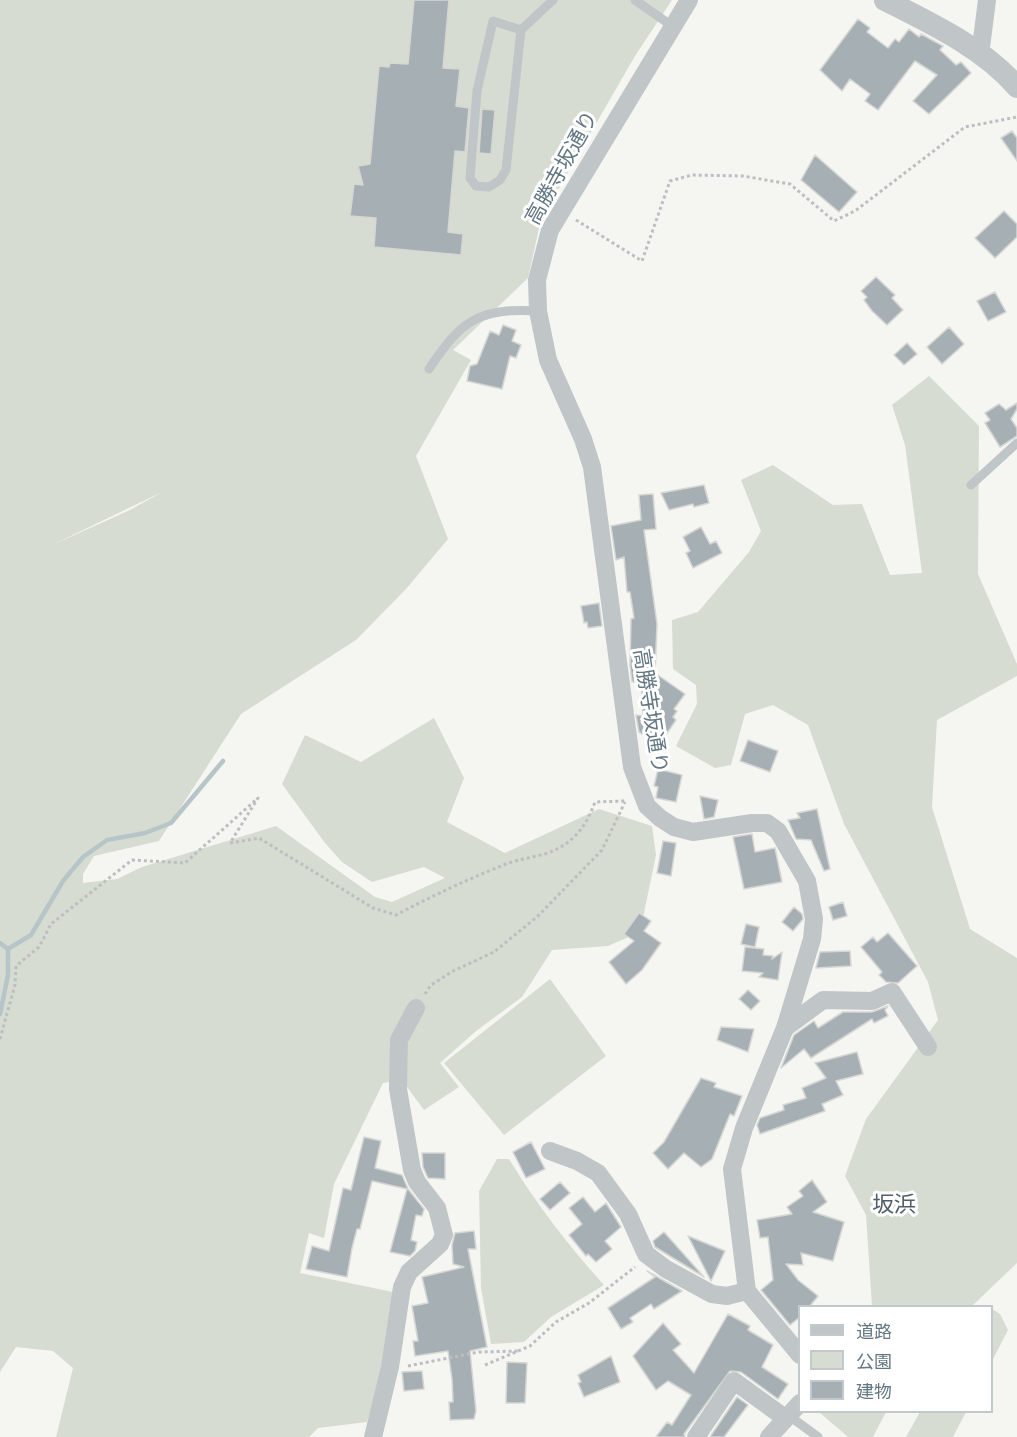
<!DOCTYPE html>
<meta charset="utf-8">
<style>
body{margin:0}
#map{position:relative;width:1017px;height:1437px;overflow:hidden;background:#f5f5f1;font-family:"Alegreya Sans","Noto Sans JP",sans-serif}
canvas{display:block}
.legend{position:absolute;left:798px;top:1305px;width:195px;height:108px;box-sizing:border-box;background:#fff;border:2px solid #c1c9cd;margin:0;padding:8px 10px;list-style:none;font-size:18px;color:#637783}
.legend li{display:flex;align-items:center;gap:12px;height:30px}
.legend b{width:30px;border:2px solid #c1c9cd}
</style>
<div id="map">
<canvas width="1017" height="1437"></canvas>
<ul class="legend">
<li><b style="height:8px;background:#c0c5c7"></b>道路</li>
<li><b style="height:16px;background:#d6dcd2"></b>公園</li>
<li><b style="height:16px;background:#a6b0b4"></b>建物</li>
</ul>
</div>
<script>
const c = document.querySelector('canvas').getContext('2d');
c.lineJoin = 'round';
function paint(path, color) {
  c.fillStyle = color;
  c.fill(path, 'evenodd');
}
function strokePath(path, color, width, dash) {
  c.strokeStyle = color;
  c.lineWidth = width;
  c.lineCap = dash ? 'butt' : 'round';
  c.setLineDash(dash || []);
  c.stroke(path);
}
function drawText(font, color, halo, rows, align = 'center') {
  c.font = font + ' "Alegreya Sans","Noto Sans JP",sans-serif';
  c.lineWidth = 6;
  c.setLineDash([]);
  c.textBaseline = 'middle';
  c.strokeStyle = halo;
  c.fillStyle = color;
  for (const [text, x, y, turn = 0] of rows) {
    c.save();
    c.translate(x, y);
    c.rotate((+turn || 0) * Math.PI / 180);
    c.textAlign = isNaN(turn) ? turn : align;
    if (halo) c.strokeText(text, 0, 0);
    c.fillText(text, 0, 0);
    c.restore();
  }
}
const green = new Path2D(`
 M 0,0 L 672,0 L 635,56 L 541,219 L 528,278 L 453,350 L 471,360 L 416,456 L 448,539 L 406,589 L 356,640 L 241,714 L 159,841 L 94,856 L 83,874 L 83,883 L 117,879 L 142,867 L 276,826 L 375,897 L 392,902 L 445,878 L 424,867 L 372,882 L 342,862 L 325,843 L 282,784 L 305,735 L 361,762 L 434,718 L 464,778 L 447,822 L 505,853 L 599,809 L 652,826 L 656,855 L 640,932 L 608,946 L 552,950 L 522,997 L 476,1031 L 440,1063 L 459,1087 L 424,1110 L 402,1080 L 383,1083 L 334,1184 L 324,1238 L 309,1233 L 300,1273 L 398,1293 L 384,1367 L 367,1422 L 318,1428 L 309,1437 L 56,1437 L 73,1368 L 53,1351 L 16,1347 L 0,1372 ZM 162,492 L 130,510 L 50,546 Z
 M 929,376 L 979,426 L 978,574 L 1017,664 L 1017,676 L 937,720 L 932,807 L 970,929 L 1017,958 L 1017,1263 L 972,1306 L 872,1306 L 866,1215 L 845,1176 L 866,1119 L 938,1020 L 928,982 L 844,824 L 808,725 L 773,705 L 745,714 L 731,765 L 715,768 L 676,746 L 697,704 L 696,685 L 673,669 L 672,620 L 698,612 L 749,552 L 761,531 L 741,480 L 773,465 L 833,505 L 862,504 L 890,575 L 922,573 L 905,445 L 892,405 Z
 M 550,979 L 606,1056 L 504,1135 L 444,1063 Z
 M 497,1159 L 509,1159 C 537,1205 568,1245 604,1285 L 551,1317 L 524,1342 L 491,1344 L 481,1288 L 479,1191 Z
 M 992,1309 L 1000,1314 L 1008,1330 L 992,1361 Z
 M 819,1412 L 886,1412 L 873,1437 L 848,1437 Z
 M 920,1412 L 966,1412 L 953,1437 L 906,1437 Z`);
const stream = new Path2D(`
 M 0,943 L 8,949 L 8,975 L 0,1014
 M 8,949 L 31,935 L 63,881 L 83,857 L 107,840 L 145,833 L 171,823 L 223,761`);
const building = new Path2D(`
 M 414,0 L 449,0 L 443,68 L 460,69 L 456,106 L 469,108 L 465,152 L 455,151 L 448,232 L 463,234 L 461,255 L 374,247 L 376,218 L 350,216 L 354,184 L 363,185 L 358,166 L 370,164 L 379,66 L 389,67 L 390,63 L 408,64 Z
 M 858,19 L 870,28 L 867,32 L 888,48 L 895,39 L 899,42 L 909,29 L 919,37 L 921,34 L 943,46 L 940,50 L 956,65 L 961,62 L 971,73 L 929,114 L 913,101 L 937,75 L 915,61 L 878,110 L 865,101 L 870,94 L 850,79 L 842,91 L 820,70 Z
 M 482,109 L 495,110 L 491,154 L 479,153 Z
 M 1012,131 L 1017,138 L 1017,161 L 1001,138 Z
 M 815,155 L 857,192 L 839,212 L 801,180 Z
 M 1004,211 L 1017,224 L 1017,237 L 995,258 L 975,238 Z
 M 876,277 L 895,295 L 892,298 L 903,310 L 887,325 L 872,311 L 864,300 L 867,297 L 861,291 Z
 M 995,292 L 1006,312 L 988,321 L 977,301 Z
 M 503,325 L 516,330 L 512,341 L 521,345 L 516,358 L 510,356 L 502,389 L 467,381 L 470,366 L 477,364 L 490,331 L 499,335 Z
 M 949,327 L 964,344 L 942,364 L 927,347 Z
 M 907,343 L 917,354 L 904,365 L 894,355 Z
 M 1017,403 L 1017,409 L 1011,419 L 1017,428 L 1017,436 L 1000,447 L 985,423 L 990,420 L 985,413 L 999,404 L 1006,410 Z
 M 704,485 L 709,503 L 694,507 L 693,504 L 669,510 L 661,493 Z
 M 653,494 L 656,529 L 644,530 L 657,624 L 655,673 L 685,694 L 674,709 L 677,711 L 673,717 L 676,720 L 659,745 L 639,732 L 636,715 L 643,716 L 641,681 L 632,682 L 630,665 L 631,619 L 634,618 L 630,592 L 627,592 L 624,557 L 616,560 L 611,526 L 641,520 L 639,495 Z
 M 701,527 L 710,544 L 716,541 L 722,553 L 693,568 L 686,553 L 690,551 L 683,537 Z
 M 599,603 L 602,626 L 588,628 L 587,622 L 584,623 L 581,606 Z
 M 748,740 L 778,751 L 770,772 L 740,761 Z
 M 658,769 L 682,775 L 676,802 L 656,798 L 658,787 L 654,786 Z
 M 700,796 L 718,800 L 714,817 L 704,819 Z
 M 817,809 L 830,869 L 824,871 L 811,840 L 796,839 L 788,820 L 800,818 L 797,813 Z
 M 752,834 L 755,852 L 775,848 L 782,882 L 744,889 L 733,837 Z
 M 663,841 L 676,843 L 671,876 L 657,873 Z
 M 843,902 L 847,916 L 833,920 L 829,907 Z
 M 794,907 L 802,914 L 803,919 L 793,931 L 782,922 Z
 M 639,913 L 651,921 L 644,931 L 661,943 L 642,970 L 626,984 L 609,962 L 634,941 L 624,934 Z
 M 746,924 L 759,927 L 755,947 L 741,944 Z
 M 888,933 L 917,966 L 898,983 L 886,982 L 879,975 L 882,972 L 861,947 L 873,937 L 877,942 Z
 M 745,947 L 764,949 L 763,955 L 773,956 L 772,959 L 782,952 L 778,980 L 759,977 L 763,973 L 742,971 Z
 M 850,951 L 851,966 L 816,968 L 820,952 Z
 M 748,990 L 760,1001 L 751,1010 L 739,999 Z
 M 888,1006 L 885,1010 L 888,1016 L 874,1023 L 872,1019 L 811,1058 L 804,1049 L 781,1068 L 794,1035 L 814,1021 L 818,1028 L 843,1012 L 872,1012 Z
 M 721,1027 L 754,1029 L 748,1052 L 717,1040 Z
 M 857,1052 L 863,1074 L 836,1081 L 843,1095 L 822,1104 L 825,1111 L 760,1134 L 757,1125 L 760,1118 L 784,1110 L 783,1105 L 806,1098 L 802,1088 L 826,1078 L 815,1063 Z
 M 701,1078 L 716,1083 L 714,1087 L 742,1096 L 734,1116 L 730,1114 L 712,1159 L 701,1167 L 684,1153 L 668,1169 L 653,1153 L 664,1142 Z
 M 364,1137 L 381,1141 L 375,1168 L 402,1175 L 408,1189 L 424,1209 L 422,1216 L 416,1215 L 411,1240 L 417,1242 L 415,1251 L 410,1256 L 390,1252 L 407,1189 L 372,1181 L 360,1229 L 357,1229 L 352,1248 L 347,1277 L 306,1269 L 312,1246 L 329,1251 L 343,1188 L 351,1190 Z
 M 531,1142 L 545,1169 L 526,1178 L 513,1152 Z
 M 422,1153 L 445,1153 L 445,1179 L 428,1178 L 423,1167 Z
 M 812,1180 L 827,1202 L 813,1212 L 844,1222 L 833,1261 L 801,1253 L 803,1265 L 786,1264 L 798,1280 L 818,1296 L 810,1306 L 800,1306 L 800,1317 L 790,1325 L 761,1290 L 773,1280 L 768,1237 L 760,1238 L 757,1220 L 792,1214 L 787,1207 L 803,1196 L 799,1191 Z
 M 560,1182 L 570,1193 L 550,1210 L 540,1199 Z
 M 583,1197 L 595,1212 L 606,1203 L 621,1227 L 605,1241 L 612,1249 L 596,1262 L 588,1254 L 586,1256 L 569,1235 L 582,1224 L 569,1208 Z
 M 474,1231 L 476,1249 L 468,1249 L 487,1347 L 470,1351 L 476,1411 L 474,1419 L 450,1420 L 449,1402 L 453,1402 L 452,1379 L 448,1351 L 415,1356 L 413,1341 L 418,1341 L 412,1306 L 428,1303 L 422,1277 L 464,1267 L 453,1264 L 452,1245 L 455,1233 Z
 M 664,1232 L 704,1277 L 655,1247 L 653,1241 Z
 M 688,1236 L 725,1251 L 711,1281 Z
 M 647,1271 L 682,1291 L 654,1309 L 651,1304 L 630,1318 L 633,1322 L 621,1329 L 608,1308 L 655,1277 Z
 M 728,1314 L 750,1326 L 748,1330 L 773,1345 L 762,1367 L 788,1384 L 778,1399 L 741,1372 L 730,1371 L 684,1434 L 685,1437 L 656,1437 L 667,1422 L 672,1425 L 691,1395 L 668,1381 L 656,1390 L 633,1356 L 663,1323 L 681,1344 L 673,1350 L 694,1373 Z
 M 611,1356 L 620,1382 L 584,1397 L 578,1383 L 581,1382 L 578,1375 Z
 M 507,1362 L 527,1363 L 525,1403 L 506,1403 Z
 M 422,1371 L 424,1389 L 404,1391 L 402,1372 Z
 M 737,1397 L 748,1405 L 724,1437 L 710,1437 Z`);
const path = new Path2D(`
 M 576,220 L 642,261 L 670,181 L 692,175 L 743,176 L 790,184 L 834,221 L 855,211 L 965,127 L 1017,117
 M 425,994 L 431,985 L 453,971 L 494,952 L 538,916 L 602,850 L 625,802
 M 0,1039 L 15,985 L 16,966 L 39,947 L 51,924 L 132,860 L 185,863 L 258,798 L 230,843 L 259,838 L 373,908 L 396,915 C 432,896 468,879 506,864 C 521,858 541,857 555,850 C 576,840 587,824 595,802 L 625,801
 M 485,1365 L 530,1346 L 556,1322 L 589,1303 L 635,1267
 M 408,1366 L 479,1352 L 519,1351`);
const service = new Path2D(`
 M 635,0 L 672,26
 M 521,30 L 506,170 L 500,180 L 489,187 L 476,186 L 470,178 L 477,91 L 493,21 L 521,30 L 553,0
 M 429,369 C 461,321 477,308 538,311
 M 971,485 L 1017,443
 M 788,1415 L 818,1437`);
const minor = new Path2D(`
 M 689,0 L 550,230 L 537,280 L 538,311 L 548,360 L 583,439 L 592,467 L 632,767 L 647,806 L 660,818 L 674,827 L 693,832 L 752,823 L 767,823 L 778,831 L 807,881 L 814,919 L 812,939 L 785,1028 L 744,1128 L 732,1169 L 747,1291 L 800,1355
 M 980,55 L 987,0
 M 785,1028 L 823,1000 L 872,1001 L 892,992 L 928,1047
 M 550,1151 L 577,1161 L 598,1173 L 628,1214 L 646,1254 L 666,1269 L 712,1294 L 727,1296 L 747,1291
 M 373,1437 L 390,1367 L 402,1287 L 409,1272 L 440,1244 L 444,1235 L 437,1208 L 417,1182 L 412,1170 L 398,1089 L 399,1040 L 416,1008
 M 696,1437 L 734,1381 L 785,1418
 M 769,1437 L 800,1403`);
const tertiary = new Path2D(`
 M 885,0 C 930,23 984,48 1017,87`);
const streetNames = [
 ["高勝寺坂通り",562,168,-61],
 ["高勝寺坂通り",650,711,81]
];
const neighbourhoodNames = [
 ["坂浜",894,1205]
];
paint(green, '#d6dcd2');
strokePath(stream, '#b7c5c8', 4.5);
paint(building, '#a6b0b4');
strokePath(building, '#d6d6d4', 1.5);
strokePath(path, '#bcbec0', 3, [3, 3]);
strokePath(service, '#c0c5c7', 9);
strokePath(minor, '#c0c5c7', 18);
strokePath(tertiary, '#c0c5c7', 22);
drawText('21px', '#637783', '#fff', streetNames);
drawText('22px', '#515f68', '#fff', neighbourhoodNames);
</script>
